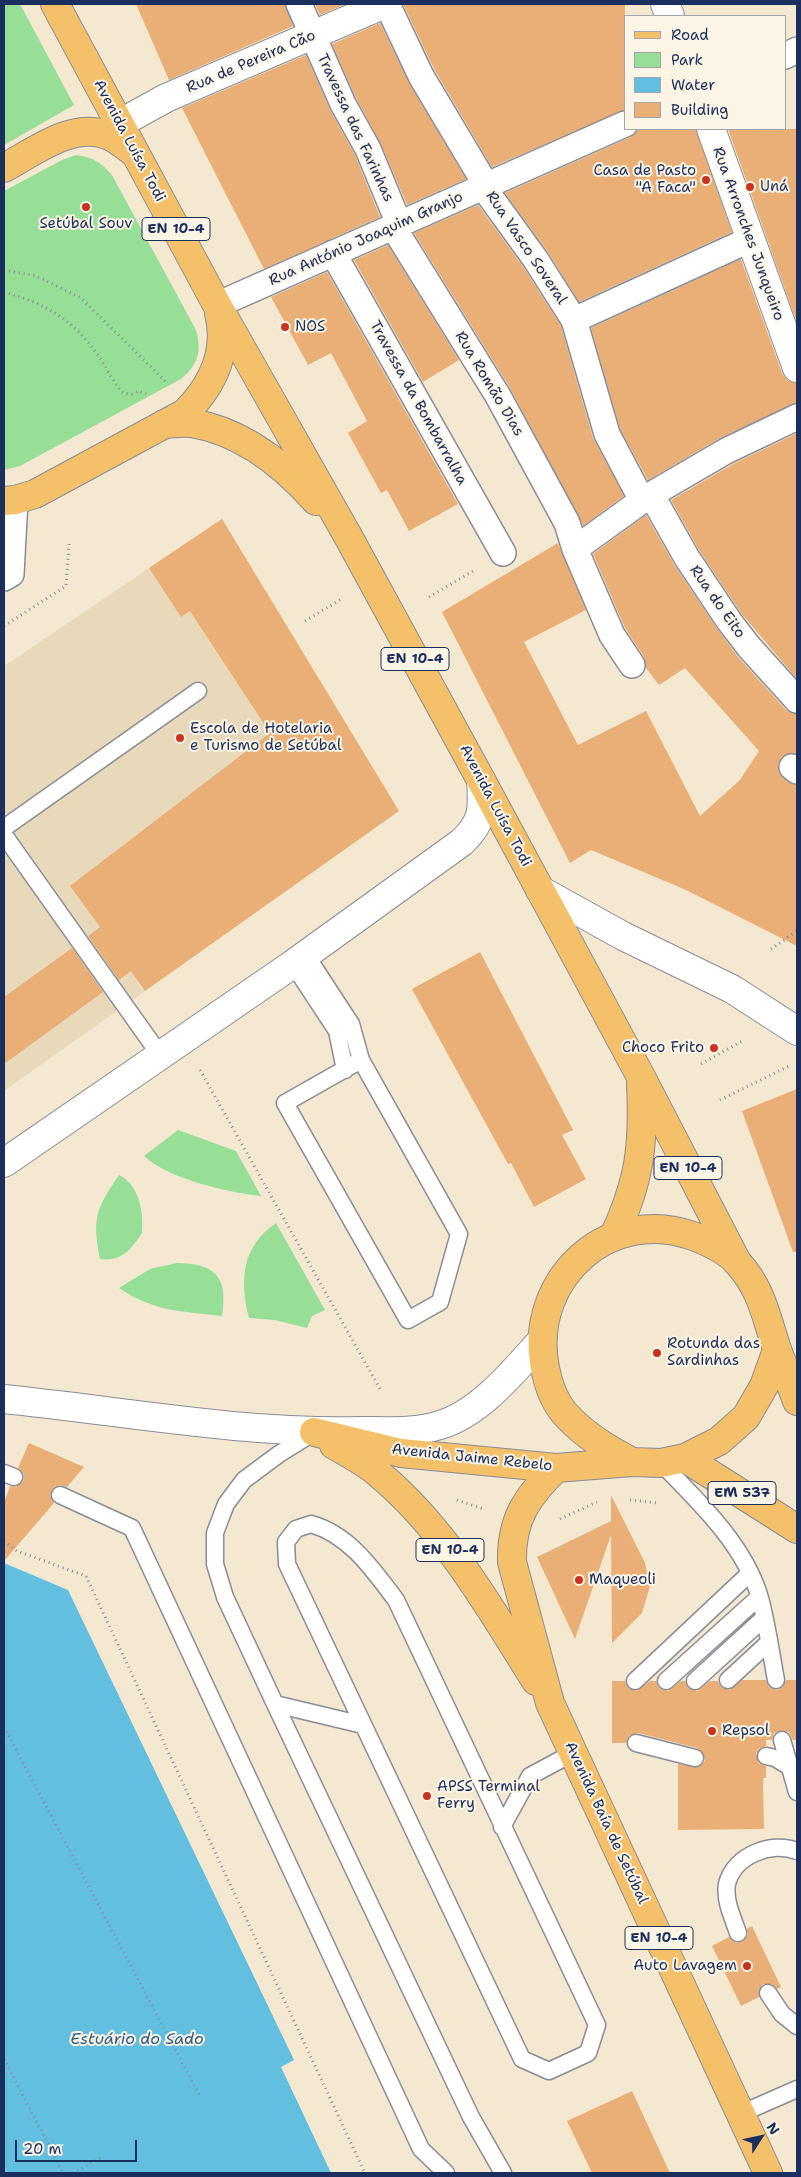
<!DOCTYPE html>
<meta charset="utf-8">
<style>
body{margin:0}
#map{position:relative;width:801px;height:2177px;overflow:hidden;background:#f4e9d0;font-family:"Shantell Sans",sans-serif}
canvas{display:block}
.frame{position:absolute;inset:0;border:5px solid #1b2f5e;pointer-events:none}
.legend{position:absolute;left:624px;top:15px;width:162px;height:115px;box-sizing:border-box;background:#fcf5e5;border:1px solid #a2a6af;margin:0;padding:6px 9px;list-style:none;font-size:15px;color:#1b2f5e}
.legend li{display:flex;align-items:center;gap:10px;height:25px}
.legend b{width:25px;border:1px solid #a2a6af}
.north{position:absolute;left:736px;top:2112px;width:50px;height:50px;-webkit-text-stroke:4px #fcf5e5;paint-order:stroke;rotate:55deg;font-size:14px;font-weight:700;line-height:20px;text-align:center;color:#1b2f5e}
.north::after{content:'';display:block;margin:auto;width:18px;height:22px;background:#1b2f5e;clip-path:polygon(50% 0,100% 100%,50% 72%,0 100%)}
.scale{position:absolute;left:15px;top:2140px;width:122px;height:22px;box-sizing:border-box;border:2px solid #1b2f5e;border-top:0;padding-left:6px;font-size:15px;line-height:18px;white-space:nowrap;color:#1b2f5e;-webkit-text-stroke:4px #fcf5e5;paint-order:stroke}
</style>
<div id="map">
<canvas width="801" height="2177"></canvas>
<div class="frame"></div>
<ul class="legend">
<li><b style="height:6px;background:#f4c16a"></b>Road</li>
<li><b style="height:14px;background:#97de97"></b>Park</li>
<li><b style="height:14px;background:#62bfe0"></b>Water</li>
<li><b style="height:14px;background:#eaaf76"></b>Building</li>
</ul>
<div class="north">N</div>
<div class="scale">20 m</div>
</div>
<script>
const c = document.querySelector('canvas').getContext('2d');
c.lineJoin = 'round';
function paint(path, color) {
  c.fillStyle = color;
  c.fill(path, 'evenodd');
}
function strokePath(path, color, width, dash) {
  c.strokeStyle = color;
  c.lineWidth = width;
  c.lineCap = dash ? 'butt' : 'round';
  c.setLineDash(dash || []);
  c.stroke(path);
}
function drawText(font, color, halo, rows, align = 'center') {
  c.font = font + ' "Shantell Sans",sans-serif';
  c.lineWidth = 4;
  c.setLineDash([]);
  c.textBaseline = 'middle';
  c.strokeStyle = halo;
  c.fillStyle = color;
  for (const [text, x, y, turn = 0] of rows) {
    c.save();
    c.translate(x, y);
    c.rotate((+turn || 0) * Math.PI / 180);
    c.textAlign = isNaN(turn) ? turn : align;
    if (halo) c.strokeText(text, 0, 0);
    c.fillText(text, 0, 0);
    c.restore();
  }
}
const built = new Path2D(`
 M 222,519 L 399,811 L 4,1091 L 4,666 Z`);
const green = new Path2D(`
 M 4,4 L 20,4 L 74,105 L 4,145 Z
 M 76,155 C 92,157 101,162 112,175 L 196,330 C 202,351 198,365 181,379 L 20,466 L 4,470 L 4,191 L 62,160 Z
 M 178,1130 L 236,1151 L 261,1196 C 229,1193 166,1178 144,1156 Z
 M 119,1175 C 139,1184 144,1213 142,1233 C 131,1250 121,1262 100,1259 C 92,1218 96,1209 119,1175 Z
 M 276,1223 L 325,1310 L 312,1316 L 307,1328 L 275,1320 L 249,1318 C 239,1279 242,1247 276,1223 Z
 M 177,1263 C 216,1264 228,1276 222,1316 C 181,1311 154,1312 119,1288 L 150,1269 Z`);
const water = new Path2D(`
 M 4,1563 L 68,1590 L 294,2060 L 281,2067 L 331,2173 L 4,2173 Z`);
const building = new Path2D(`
 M 136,4 L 285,4 L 293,26 L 169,80 Z
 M 315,4 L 346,4 L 320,15 Z
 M 403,4 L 625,4 L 625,110 L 492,167 L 434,69 Z
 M 380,23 L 409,83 L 466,179 L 407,205 L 381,144 L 356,98 L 332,44 Z
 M 306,55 L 330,110 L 355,155 L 380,217 L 264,269 L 182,108 Z
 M 638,129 L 696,129 L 732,232 L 579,302 L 548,252 L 505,193 L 631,137 Z
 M 728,129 L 797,129 L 797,323 Z
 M 478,205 L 524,268 L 561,326 L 593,438 L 624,496 L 583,526 L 510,388 L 414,233 Z
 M 388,245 L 459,360 L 423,382 L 354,260 Z
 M 741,259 L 782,373 L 787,380 L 797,383 L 797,403 L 720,438 L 648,480 L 620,429 L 591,328 Z
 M 327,272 L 458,504 L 409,531 L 387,490 L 381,493 L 348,433 L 367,421 L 331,353 L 308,365 L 271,297 Z
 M 797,433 L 797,679 L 741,613 L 699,550 L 671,500 L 733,464 Z
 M 646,515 L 675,566 L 718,630 L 738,657 L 786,710 L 797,714 L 797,754 L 786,754 L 781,758 L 778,765 L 783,778 L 797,785 L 797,946 L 686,890 L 591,850 L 570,863 L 442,612 L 558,543 L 586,610 L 524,642 L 578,745 L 646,711 L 700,816 L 740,780 L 759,751 L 685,668 L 659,685 L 646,668 L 644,657 L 625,628 L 593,554 Z
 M 222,519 L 399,811 L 145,991 L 131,971 L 119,980 L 88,936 L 100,927 L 70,886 L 270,733 L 190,611 L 181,617 L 149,568 Z
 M 72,948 L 103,992 L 4,1064 L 4,997 Z
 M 480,952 L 573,1130 L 562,1135 L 586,1179 L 534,1207 L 511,1163 L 508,1164 L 412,989 Z
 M 797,1089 L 797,1252 L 793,1252 L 742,1111 Z
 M 29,1443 L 84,1467 L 67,1487 L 60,1485 L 54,1487 L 50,1495 L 54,1503 L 4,1561 L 4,1503 L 10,1486 L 16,1487 L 23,1481 L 24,1475 L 18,1468 Z
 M 611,1495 L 645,1563 L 650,1586 L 642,1613 L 612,1643 L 611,1535 L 575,1639 L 537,1557 L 611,1521 Z
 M 742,1680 L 766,1680 L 769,1687 L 777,1690 L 783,1687 L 786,1680 L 796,1680 L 796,1740 L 793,1740 L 789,1732 L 779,1731 L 774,1733 L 772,1740 L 766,1740 L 766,1746 L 759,1749 L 756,1753 L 759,1763 L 766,1766 L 766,1778 L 763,1778 L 764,1829 L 678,1830 L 678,1764 L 698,1767 L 705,1761 L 704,1755 L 697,1748 L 638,1733 L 629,1736 L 626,1743 L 612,1743 L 612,1681 L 625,1681 L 628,1688 L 637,1691 L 650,1681 L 656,1681 L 659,1688 L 668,1691 L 681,1681 L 685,1681 L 688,1688 L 697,1691 L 710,1681 L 718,1681 L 721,1687 L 730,1690 Z
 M 752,1926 L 781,1987 L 777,1989 L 772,1984 L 763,1984 L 759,1989 L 759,1997 L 741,2006 L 712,1946 L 729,1937 L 736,1943 L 742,1942 L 748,1935 L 747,1929 Z
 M 632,2091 L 670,2173 L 592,2173 L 567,2121 Z`);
const path = new Path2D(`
 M 4,270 L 36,276 L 81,298 L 166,382
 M 4,292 C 47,304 74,320 100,358 C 107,369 113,382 123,393 L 132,394 L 139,391 L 146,394
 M 429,597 L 475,570
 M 305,621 L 343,598
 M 4,626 L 66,586 L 69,544
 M 771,949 L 797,931
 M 701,1064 L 744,1040
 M 200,1070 L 380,1389
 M 720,1100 L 789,1066
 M 457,1500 L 484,1509
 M 630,1500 L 658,1503
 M 560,1519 L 597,1502
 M 4,1541 L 17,1551 L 86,1576 L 365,2173
 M 4,1727 L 200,2096
 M 4,2059 L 63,2173
 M 73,2173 L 102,2157`);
const service = new Path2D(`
 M 4,828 L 198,691
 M 4,835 L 160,1055
 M 306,955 L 351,1024 L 361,1060 L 459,1234 L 440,1302 L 408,1320 L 285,1103 L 361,1060
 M 293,964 L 337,1031 L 345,1070
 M 313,1433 L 279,1454 L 244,1480 L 226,1504 L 215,1533 L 215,1564 L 225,1597 L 275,1704 L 471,2117 L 503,2173
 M 661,1463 C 698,1501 745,1545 760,1598 C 767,1624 771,1653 776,1680
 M 4,1473 L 14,1477
 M 60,1495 L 132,1528 L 421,2149 L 446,2173
 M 311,1524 C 350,1535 373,1570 396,1600 L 597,2025 L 588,2053 L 549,2071 L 522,2059 L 287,1564 L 286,1542 L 296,1529 Z
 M 728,1680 L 768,1643
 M 635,1681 L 750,1573
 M 666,1681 L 759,1597
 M 695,1681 L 764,1618
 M 275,1704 L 363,1725
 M 782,1740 L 797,1792
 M 636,1743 L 695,1758
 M 766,1756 L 775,1758 L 790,1767
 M 502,1827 L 530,1776 L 573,1753
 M 738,1933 C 733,1918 724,1900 727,1884 C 734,1855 772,1841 797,1851
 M 768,1993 L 782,2014 L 797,2026
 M 740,2114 L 797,2089`);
const pedestrian = new Path2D(`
 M 299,4 L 343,104 L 368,149 L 399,224 L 397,233 L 498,396 L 567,523 L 575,549 L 612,635 L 632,665
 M 387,4 L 421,76 L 483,180 L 489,195 L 536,260 L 574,320 L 607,434 L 637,491 L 656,503 L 687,558 L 729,621 L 749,647 L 797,700
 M 785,56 L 797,50
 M 333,253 L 503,553
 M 217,305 L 625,124
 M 574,320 L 749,240
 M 575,549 L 647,497 L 726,451 L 797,417
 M 4,578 L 11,574 L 15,500
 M 792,767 L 797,771`);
const minor = new Path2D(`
 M 665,4 L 670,16
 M 119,124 L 166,98 L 385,4
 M 711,129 L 797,368
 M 540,890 L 623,936 L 732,989 L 797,1031
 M 4,1163 L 293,964 L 462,842 C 484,821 483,808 481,780
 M 4,1399 C 122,1411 242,1434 361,1431 C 387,1431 415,1433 440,1425 C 480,1413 514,1371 541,1341`);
const primary = new Path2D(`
 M 55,4 L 217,305 L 349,538 L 481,780 L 640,1075 L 737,1262
 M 4,168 C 34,152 71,122 107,135 C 116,138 125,146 133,152
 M 164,424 C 172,424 182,422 191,423 C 242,431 283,464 316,501
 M 4,501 L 15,500 L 35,494 L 185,413 C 212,386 229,353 219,313
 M 614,1236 C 640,1180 644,1145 641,1084
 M 314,1432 L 401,1453 L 556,1468 L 632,1462 L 661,1463 L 685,1458 L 719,1441 L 746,1417 L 764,1386 L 777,1350
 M 334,1445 C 349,1454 366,1462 379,1474 C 446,1530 490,1608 536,1681
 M 685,1458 L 797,1529
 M 632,1462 C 608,1449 587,1437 568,1417 C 554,1403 547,1381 544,1362 C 531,1277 610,1206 693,1236 C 709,1242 727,1250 738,1263 C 763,1291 766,1318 778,1352 C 784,1368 791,1384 797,1401
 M 556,1468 C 527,1497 511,1519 512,1562 L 550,1703 L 768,2173`);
const markers = [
 [706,180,5,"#c8321e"],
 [750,187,5,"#c8321e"],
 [86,207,5,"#c8321e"],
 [285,327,5,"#c8321e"],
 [180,738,5,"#c8321e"],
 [714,1048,5,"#c8321e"],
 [657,1353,5,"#c8321e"],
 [579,1580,5,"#c8321e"],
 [712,1731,5,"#c8321e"],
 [427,1796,5,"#c8321e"],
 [747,1966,5,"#c8321e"]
];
const shields = [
 [176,229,68],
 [415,659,68],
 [688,1168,68],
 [742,1493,68],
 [450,1550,68],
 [659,1938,68]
];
const shieldNames = [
 ["EN 10-4",176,229],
 ["EN 10-4",415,659],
 ["EN 10-4",688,1168],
 ["EM 537",742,1493],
 ["EN 10-4",450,1550],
 ["EN 10-4",659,1938]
];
const streetNames = [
 ["Rua de Pereira Cão",251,62,-23],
 ["Travessa das Farinhas",355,128,65],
 ["Avenida Luísa Todi",129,141,62],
 ["Rua Arronches Junqueiro",748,234,70],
 ["Rua António Joaquim Granjo",366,239,-24],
 ["Rua Vasco Soveral",526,248,56],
 ["Rua Romão Dias",489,384,59],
 ["Travessa da Bombarralha",418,403,61],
 ["Rua do Eito",717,602,55],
 ["Avenida Luísa Todi",495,806,62],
 ["Avenida Jaime Rebelo",472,1458,6],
 ["Avenida Baía de Setúbal",606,1823,65]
];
const poiNames = [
 ["Casa de Pasto",696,171,"right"],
 ["\"A Faca\"",696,188,"right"],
 ["Uná",760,187],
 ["Setúbal Souv",86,224,"center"],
 ["NOS",295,327],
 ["Escola de Hotelaria",190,729],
 ["e Turismo de Setúbal",190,746],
 ["Choco Frito",704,1048,"right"],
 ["Rotunda das",667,1344],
 ["Sardinhas",667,1361],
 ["Maqueoli",589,1580],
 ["Repsol",722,1731],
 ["APSS Terminal",437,1787],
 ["Ferry",437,1804],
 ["Auto Lavagem",737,1966,"right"]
];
const waterNames = [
 ["Estuário do Sado",137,2040]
];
paint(built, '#e8d9ba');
paint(green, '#97de97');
paint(water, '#62bfe0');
paint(building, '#eaaf76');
strokePath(service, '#888c97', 19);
strokePath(pedestrian, '#888c97', 28);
strokePath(minor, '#888c97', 30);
strokePath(primary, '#888c97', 30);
strokePath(path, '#888c97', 3, [1, 4]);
strokePath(service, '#fff', 16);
strokePath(pedestrian, '#fff', 25);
strokePath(minor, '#fff', 28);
strokePath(primary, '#f4c16a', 28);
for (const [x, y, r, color] of markers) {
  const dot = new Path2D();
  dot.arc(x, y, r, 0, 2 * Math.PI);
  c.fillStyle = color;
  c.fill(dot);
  strokePath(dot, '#fcf5e5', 2);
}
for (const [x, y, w] of shields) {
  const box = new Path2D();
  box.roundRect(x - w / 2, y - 11.5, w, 23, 4);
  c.fillStyle = '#fcf5e5';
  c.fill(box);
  strokePath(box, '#1b2f5e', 1);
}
drawText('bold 14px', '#1b2f5e', null, shieldNames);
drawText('15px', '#1b2f5e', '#fcf5e5', streetNames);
drawText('15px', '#1b2f5e', '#fcf5e5', poiNames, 'left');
drawText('italic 16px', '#305a85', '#fcf5e5', waterNames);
</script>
